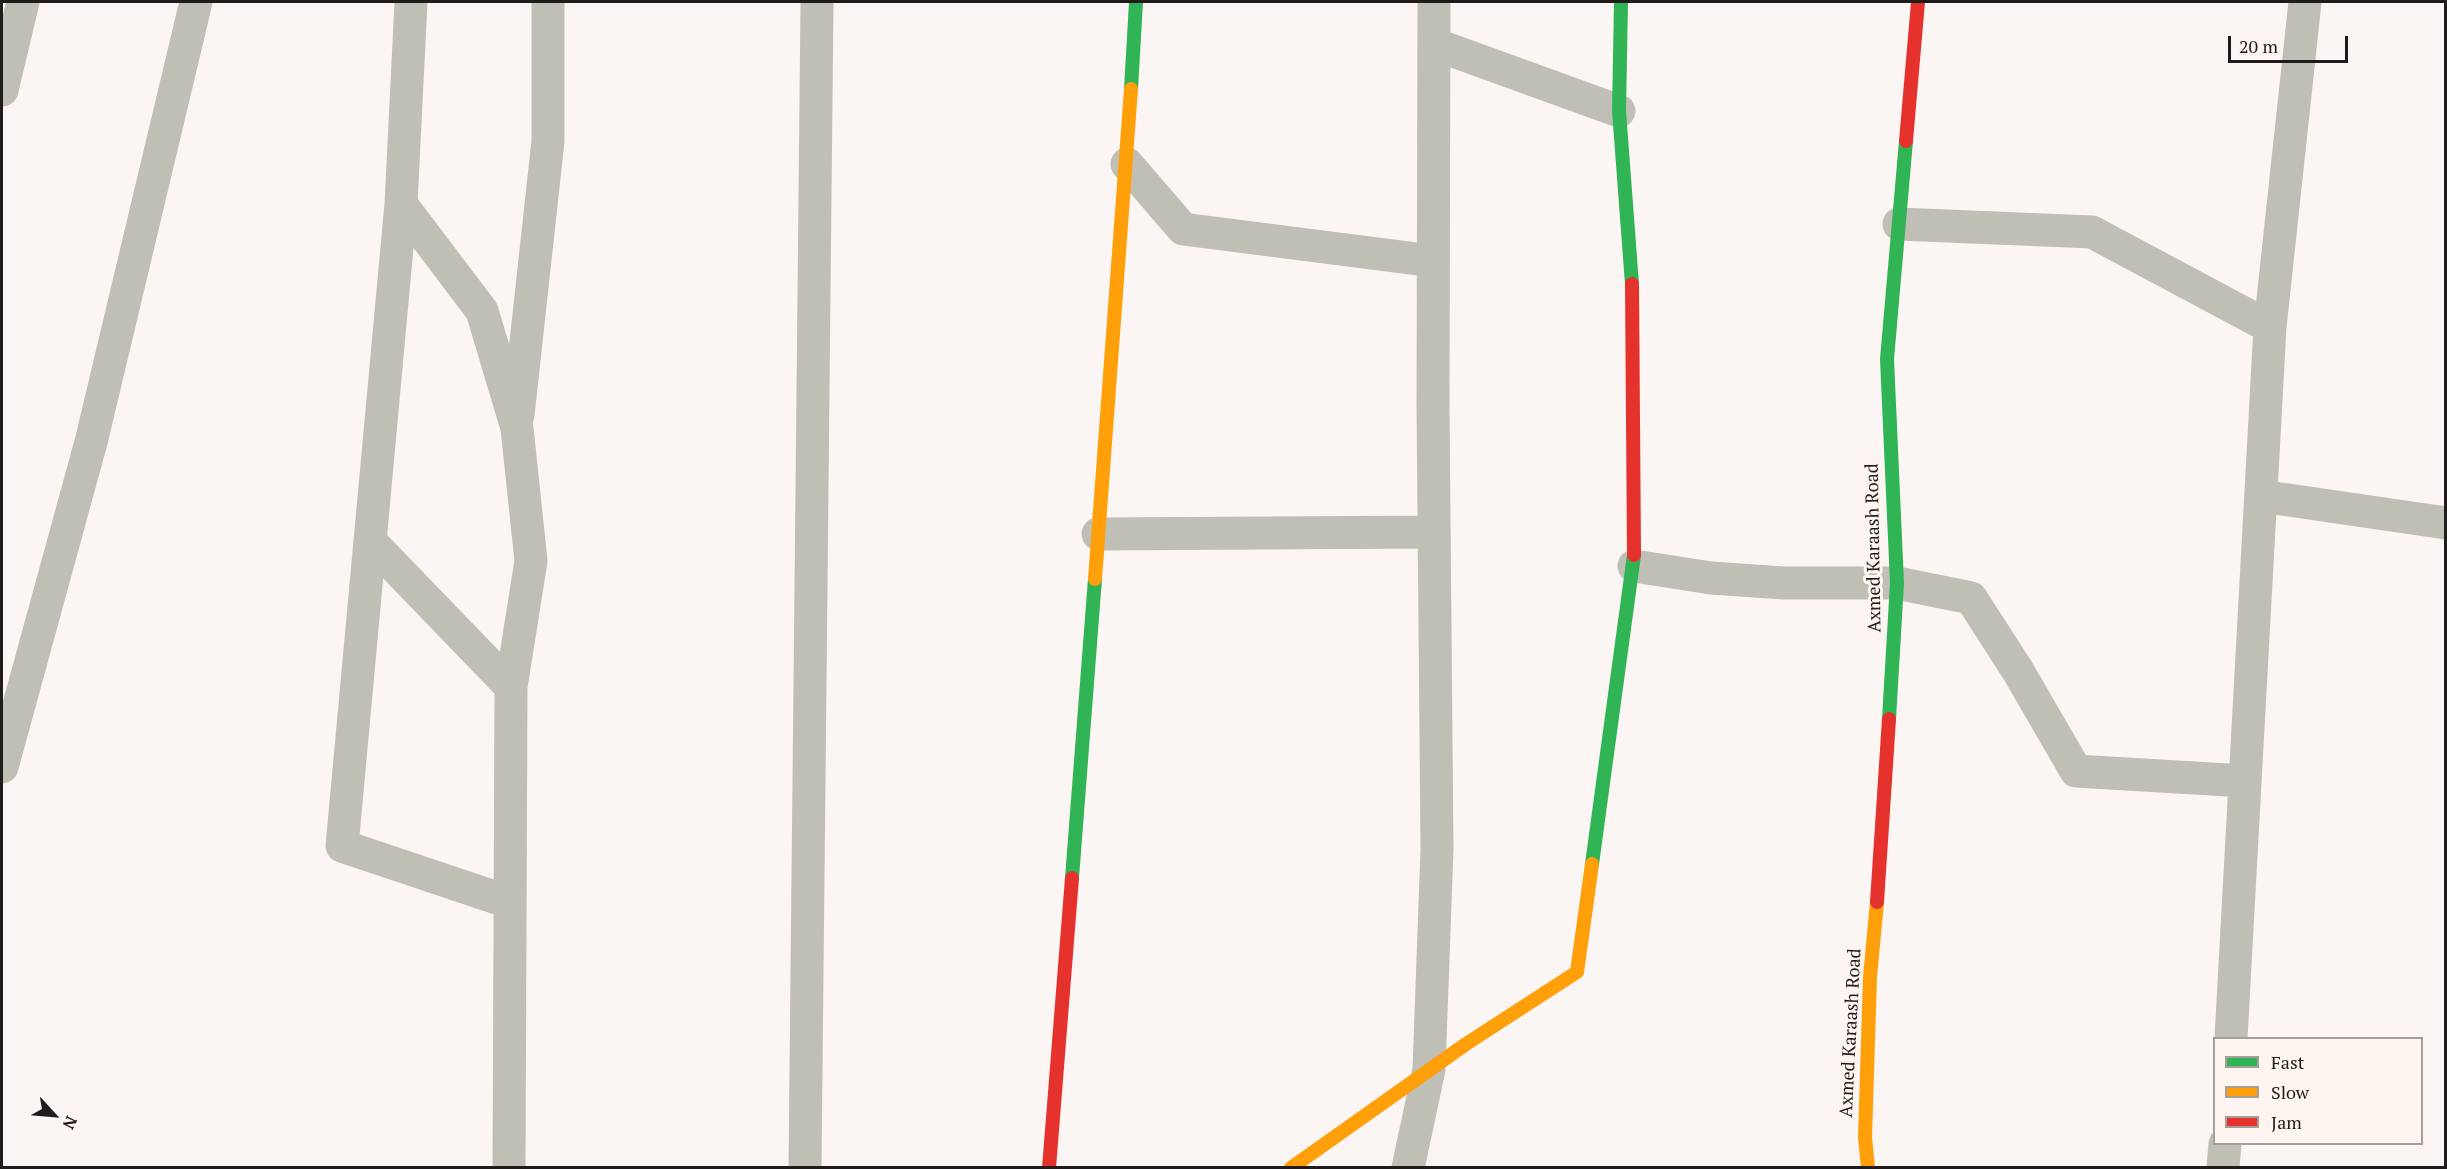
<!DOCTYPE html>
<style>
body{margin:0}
#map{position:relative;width:2447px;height:1169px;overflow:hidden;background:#fbf6f4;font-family:"PT Serif",serif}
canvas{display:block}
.frame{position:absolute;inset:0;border:3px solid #1f1c1b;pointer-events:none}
.legend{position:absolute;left:2213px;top:1037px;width:210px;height:108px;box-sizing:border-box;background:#fef5f1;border:2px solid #a59e9b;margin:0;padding:8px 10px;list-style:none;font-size:18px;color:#1f1c1b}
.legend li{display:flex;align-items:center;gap:12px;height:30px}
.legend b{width:30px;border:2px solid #a59e9b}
.north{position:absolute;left:24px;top:1085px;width:60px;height:60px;-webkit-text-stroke:4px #fef5f1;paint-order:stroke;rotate:116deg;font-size:16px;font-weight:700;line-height:24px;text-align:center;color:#1f1c1b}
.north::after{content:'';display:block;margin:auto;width:21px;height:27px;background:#1f1c1b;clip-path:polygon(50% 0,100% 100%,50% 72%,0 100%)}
.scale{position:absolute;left:2228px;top:36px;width:120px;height:27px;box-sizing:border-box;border:3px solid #1f1c1b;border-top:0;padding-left:8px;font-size:18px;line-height:21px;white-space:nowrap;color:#1f1c1b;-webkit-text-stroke:4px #fef5f1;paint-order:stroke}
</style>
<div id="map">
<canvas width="2447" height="1169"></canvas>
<div class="frame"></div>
<ul class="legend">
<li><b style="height:8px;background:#30b455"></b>Fast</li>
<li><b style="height:8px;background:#ff9f0a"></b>Slow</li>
<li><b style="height:8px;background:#e5322d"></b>Jam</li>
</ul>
<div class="north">N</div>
<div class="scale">20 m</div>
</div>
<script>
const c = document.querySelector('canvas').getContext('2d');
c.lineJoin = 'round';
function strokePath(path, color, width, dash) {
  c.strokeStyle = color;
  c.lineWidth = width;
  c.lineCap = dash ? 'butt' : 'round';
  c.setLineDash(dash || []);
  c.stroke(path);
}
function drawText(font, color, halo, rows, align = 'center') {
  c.font = font + ' "PT Serif",serif';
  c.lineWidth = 6;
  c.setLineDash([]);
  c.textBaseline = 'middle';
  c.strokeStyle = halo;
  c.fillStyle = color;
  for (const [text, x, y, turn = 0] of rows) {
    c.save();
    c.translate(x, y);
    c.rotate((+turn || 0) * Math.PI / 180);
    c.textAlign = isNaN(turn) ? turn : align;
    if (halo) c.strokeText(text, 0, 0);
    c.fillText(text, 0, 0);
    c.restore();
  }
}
const street = new Path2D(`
 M 411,2 L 401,204 L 342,846 L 509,902
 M 1434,44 L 1619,111
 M 2,90 L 23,2
 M 1127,164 L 1183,229 L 1433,261
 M 401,204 L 482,311 L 517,428 L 531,561 L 511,687 L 509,1168
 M 1899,224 L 2092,232 L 2270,327
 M 518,415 L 548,141 L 548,2
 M 2261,496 L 2446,523
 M 1098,534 L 1434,532
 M 370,541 L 511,687
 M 1634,566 L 1711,578 L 1784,583 L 1897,583 L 1971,598 L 2018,671 L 2076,771 L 2245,781
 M 2,767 L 91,442 L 196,2
 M 2231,1038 L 2270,327 L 2305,2
 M 2223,1167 L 2225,1144
 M 805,1168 L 817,2
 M 1408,1168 L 1429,1069 L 1437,849 L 1433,405 L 1434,2`);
const fast = new Path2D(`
 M 1621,2 L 1619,111 L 1632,284
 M 1131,89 L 1136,2
 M 1889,719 L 1897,583 L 1887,359 L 1906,141
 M 1592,864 L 1634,555
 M 1072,878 L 1095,579`);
const slow = new Path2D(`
 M 1095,579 L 1131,89
 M 1291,1168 L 1466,1044 L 1577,972 L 1592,864
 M 1868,1168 L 1865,1137 L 1870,977 L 1877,902`);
const jam = new Path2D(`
 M 1906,141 L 1918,2
 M 1632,284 L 1634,555
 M 1877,902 L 1889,719
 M 1049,1168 L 1072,878`);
const streetNames = [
 ["Axmed Karaash Road",1874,548,-91],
 ["Axmed Karaash Road",1851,1033,-87]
];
strokePath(street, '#c0bfb6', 33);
strokePath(fast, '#30b455', 14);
strokePath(slow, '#ff9f0a', 14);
strokePath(jam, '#e5322d', 14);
drawText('18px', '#1f1c1b', '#fef5f1', streetNames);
</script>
